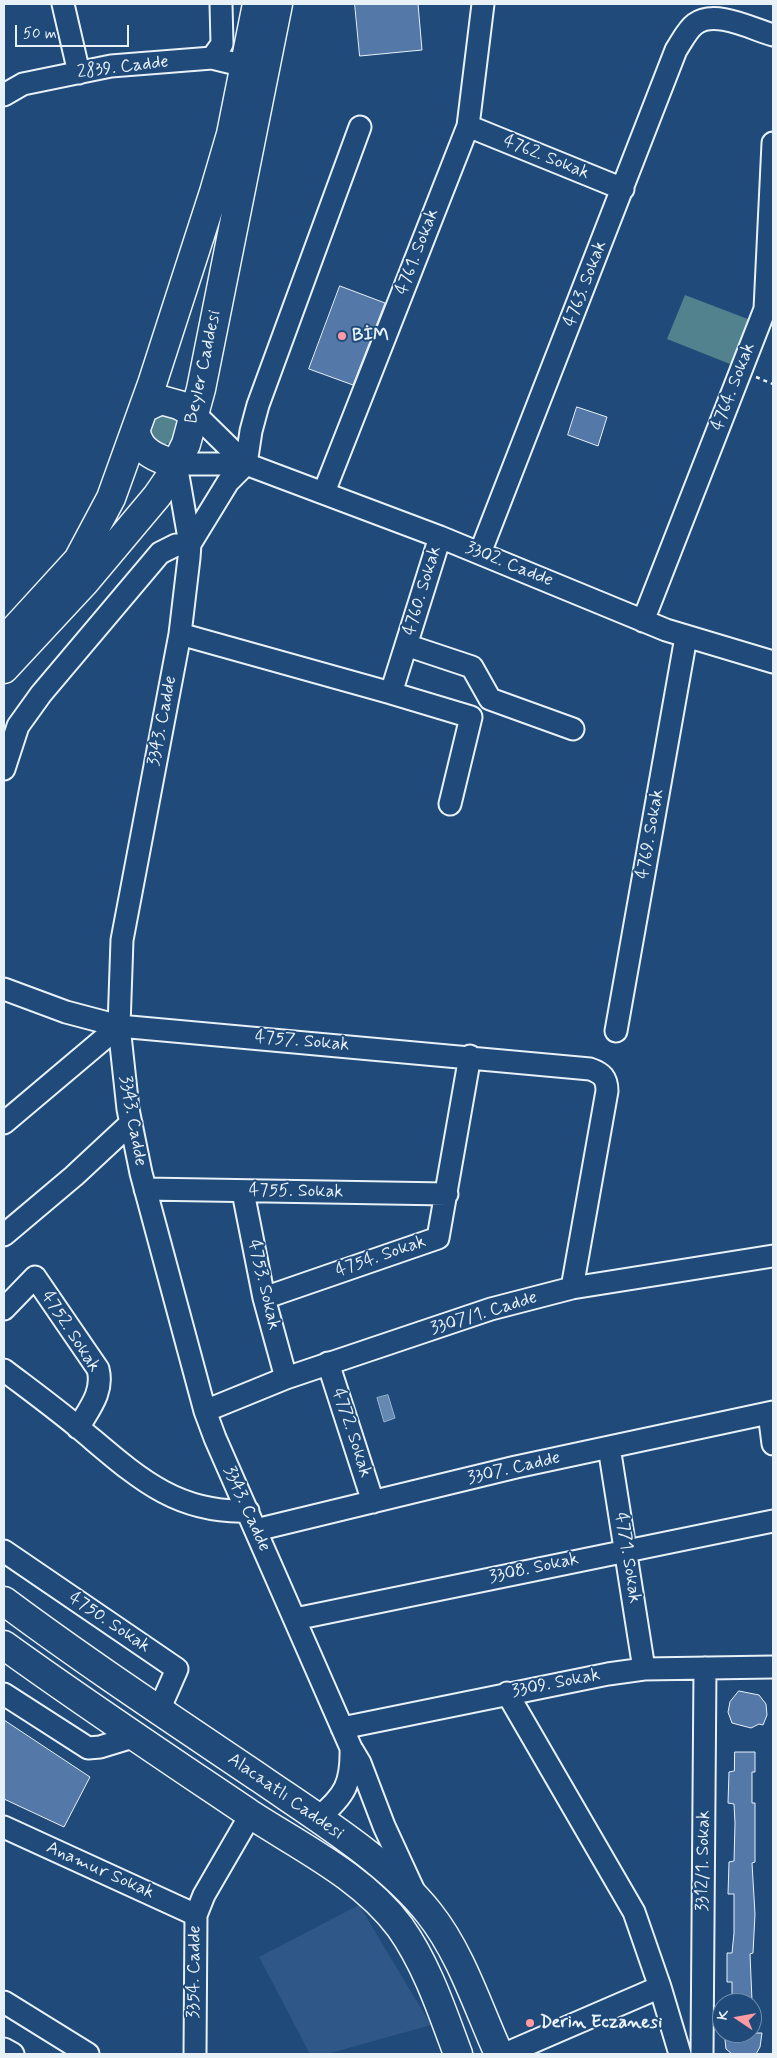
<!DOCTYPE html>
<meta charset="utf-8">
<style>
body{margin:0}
#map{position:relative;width:777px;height:2058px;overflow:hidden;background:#1f4a7a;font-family:Mynerve,sans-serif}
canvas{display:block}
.frame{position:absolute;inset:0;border:5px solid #e8f1f8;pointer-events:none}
.north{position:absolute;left:712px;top:1993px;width:50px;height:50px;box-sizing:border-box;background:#1f4a7a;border:1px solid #6f8dac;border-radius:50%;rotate:282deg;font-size:14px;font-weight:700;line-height:20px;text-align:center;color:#e8f1f8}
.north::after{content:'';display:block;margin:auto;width:18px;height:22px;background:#ff9aa2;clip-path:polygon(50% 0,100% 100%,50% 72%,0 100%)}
.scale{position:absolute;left:15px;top:25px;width:114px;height:22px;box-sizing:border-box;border:2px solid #e8f1f8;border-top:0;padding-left:6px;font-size:15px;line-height:18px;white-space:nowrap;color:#e8f1f8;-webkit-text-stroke:4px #1f4a7a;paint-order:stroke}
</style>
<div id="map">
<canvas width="777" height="2058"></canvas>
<div class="frame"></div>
<div class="north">K</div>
<div class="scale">50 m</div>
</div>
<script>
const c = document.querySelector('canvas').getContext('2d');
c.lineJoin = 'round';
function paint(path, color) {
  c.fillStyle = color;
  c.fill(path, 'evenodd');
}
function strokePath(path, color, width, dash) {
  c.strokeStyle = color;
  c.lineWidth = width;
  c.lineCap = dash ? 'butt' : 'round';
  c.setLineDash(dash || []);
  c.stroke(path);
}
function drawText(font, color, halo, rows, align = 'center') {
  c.font = font + ' Mynerve,sans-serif';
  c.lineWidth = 4;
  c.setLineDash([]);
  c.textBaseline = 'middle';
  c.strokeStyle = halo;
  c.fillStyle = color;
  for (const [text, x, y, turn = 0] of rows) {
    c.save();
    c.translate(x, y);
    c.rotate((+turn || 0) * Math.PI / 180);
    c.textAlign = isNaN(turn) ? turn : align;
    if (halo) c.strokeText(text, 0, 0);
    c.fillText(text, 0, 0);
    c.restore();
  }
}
const built = new Path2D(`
 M 359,1905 L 431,2025 L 327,2054 L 310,2054 L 259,1957 Z`);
const green = new Path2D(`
 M 685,295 L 753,321 L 735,366 L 667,339 Z
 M 160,412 L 175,417 L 179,427 L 173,442 L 162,445 L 152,441 L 147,421 Z`);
const water = new Path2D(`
 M 388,1395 L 395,1418 L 384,1422 L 377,1398 Z`);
const building = new Path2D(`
 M 355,4 L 418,4 L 422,50 L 360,56 Z
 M 340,286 L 385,303 L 353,385 L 309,369 Z
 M 577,407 L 607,417 L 598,446 L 568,435 Z
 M 739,1691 L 759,1695 L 766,1704 L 767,1715 L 763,1725 L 759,1724 L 751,1728 L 732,1723 L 728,1712 L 730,1702 Z
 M 4,1720 L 90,1777 L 64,1827 L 4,1799 Z
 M 735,1752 L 755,1752 L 755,1772 L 752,1772 L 752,1803 L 755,1803 L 755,1862 L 752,1863 L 755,1914 L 753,1953 L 750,1954 L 752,2001 L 732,2001 L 732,1982 L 727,1982 L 727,1953 L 732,1953 L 734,1933 L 734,1894 L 728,1894 L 729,1862 L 734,1861 L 735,1823 L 734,1804 L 728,1803 L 729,1772 L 734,1771 Z
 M 727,2033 L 762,2033 L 760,2047 L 756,2054 L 732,2054 L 726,2049 L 725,2040 Z`);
const path = new Path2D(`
 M 756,377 L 773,384`);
const minor = new Path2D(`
 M 63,4 L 79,73
 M 212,58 L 222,44 L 221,4
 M 4,95 L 23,84 L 111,66 L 212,58 L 245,66
 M 468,126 L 623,189
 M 195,414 L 246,464
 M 324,492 L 468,126 L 483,4
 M 190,544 L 228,482 L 246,464 L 251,431 L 258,405 L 360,127
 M 480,553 L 676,50 C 682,41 687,30 695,24 C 715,9 752,29 773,35
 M 643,621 L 765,309 L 773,143
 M 180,634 L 391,693 L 440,537
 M 406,645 L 472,667 L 490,699 L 573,729
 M 391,693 L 471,717 L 450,804
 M 4,769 L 18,726 L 41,694 L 160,553 L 176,545 L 190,544
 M 4,989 L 66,1012 L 119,1026 L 590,1069 C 602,1073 607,1078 607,1091 L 572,1288
 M 616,1031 L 686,637
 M 4,1123 L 119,1026
 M 145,1189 L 447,1194
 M 243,1192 L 264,1298 L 286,1378
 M 4,1235 L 74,1176 L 131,1123
 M 264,1298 L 438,1238 L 470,1056
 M 4,1309 L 35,1277 L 98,1369 C 104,1392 89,1409 78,1428
 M 328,1363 L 373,1502
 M 4,1370 C 29,1389 55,1408 79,1428 C 133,1473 173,1514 248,1511
 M 205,1411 L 286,1378 L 491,1309 L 572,1288 L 773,1256
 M 769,1413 L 773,1444
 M 609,1447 L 644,1669
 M 256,1530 L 516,1467 L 773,1412
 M 4,1551 L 177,1669 L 159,1710
 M 295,1619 L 773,1521
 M 507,1693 L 634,1912 L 660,1987 L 680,2054
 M 4,1694 L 88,1748 L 100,1747 L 136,1736
 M 342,1728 L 608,1674 L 644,1669 L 773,1667
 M 318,1818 C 345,1796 352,1783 351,1748
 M 4,1827 L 196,1915
 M 414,1891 L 384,1826 L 360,1763 L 351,1748 L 215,1438 L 205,1411 L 141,1173 L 128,1109 L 119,1026 L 122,940 L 180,634 L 189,558 L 190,544 L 176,464 L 246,464 L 440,537 L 666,630 L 773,662
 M 4,2002 L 88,2054
 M 4,2049 L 13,2054
 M 195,2054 L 196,1915 L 204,1895 L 251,1814
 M 505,2054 L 660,1987
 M 702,2054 L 705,1668`);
const major = new Path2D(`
 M 144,408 L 161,400 L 179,405 L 195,414
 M 136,432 C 139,452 158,459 176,464
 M 4,641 L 78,560 L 111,498 L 152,384 L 214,192 L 231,134 L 257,4
 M 4,669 L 84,583 L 157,496 L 168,480 L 186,444 L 201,389 L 278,4
 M 4,1601 C 87,1663 175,1721 261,1779 C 316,1817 388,1861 429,1913 C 461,1953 478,2008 499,2054
 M 4,1645 C 84,1703 167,1758 250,1814 C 301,1847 363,1877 400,1927 C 427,1965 442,2011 458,2054`);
const markers = [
 [342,336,5,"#ff9aa2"],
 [530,2023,5,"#ff9aa2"]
];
const streetNames = [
 ["2839. Cadde",123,68,-7],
 ["4762. Sokak",546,158,22],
 ["4761. Sokak",418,252,-69],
 ["4763. Sokak",586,284,-69],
 ["Beyler Caddesi",204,367,-78],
 ["4764. Sokak",734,387,-69],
 ["3302. Cadde",509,565,22],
 ["4760. Sokak",423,591,-73],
 ["3343. Cadde",163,721,-79],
 ["4769. Sokak",651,834,-80],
 ["4757. Sokak",302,1042,5],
 ["3343. Cadde",132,1121,80],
 ["4755. Sokak",296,1192,1],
 ["4754. Sokak",381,1257,-19],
 ["4753. Sokak",263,1285,77],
 ["3307/1. Cadde",484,1314,-17],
 ["4752. Sokak",70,1332,57],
 ["4772. Sokak",351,1433,72],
 ["3307. Cadde",514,1469,-13],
 ["3343. Cadde",246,1509,66],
 ["4771. Sokak",627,1558,81],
 ["3308. Sokak",534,1569,-12],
 ["4750. Sokak",109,1623,34],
 ["3309. Sokak",556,1684,-11],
 ["Alacaatlı Caddesi",285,1797,35],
 ["3312/1. Sokak",704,1861,-89],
 ["Anamur Sokak",100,1871,24],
 ["3354. Cadde",195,1972,-89]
];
const poiNames = [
 ["BİM",352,336],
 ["Derin Eczanesi",540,2023]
];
paint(built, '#2f5888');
paint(green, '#51828d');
paint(water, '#6489b1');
strokePath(water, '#99b3cd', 1);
paint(building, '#5478a7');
strokePath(building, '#e8f1f8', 1);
strokePath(minor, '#e8f1f8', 25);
strokePath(major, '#e8f1f8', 31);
strokePath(path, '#e8f1f8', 2.5, [4, 4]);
strokePath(minor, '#1f4a7a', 21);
strokePath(major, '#1f4a7a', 28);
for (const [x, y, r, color] of markers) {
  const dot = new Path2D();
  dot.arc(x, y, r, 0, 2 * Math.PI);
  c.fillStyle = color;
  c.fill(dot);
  strokePath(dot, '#1f4a7a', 2);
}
drawText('18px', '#e8f1f8', '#1f4a7a', streetNames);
drawText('bold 18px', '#e8f1f8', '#1f4a7a', poiNames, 'left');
</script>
